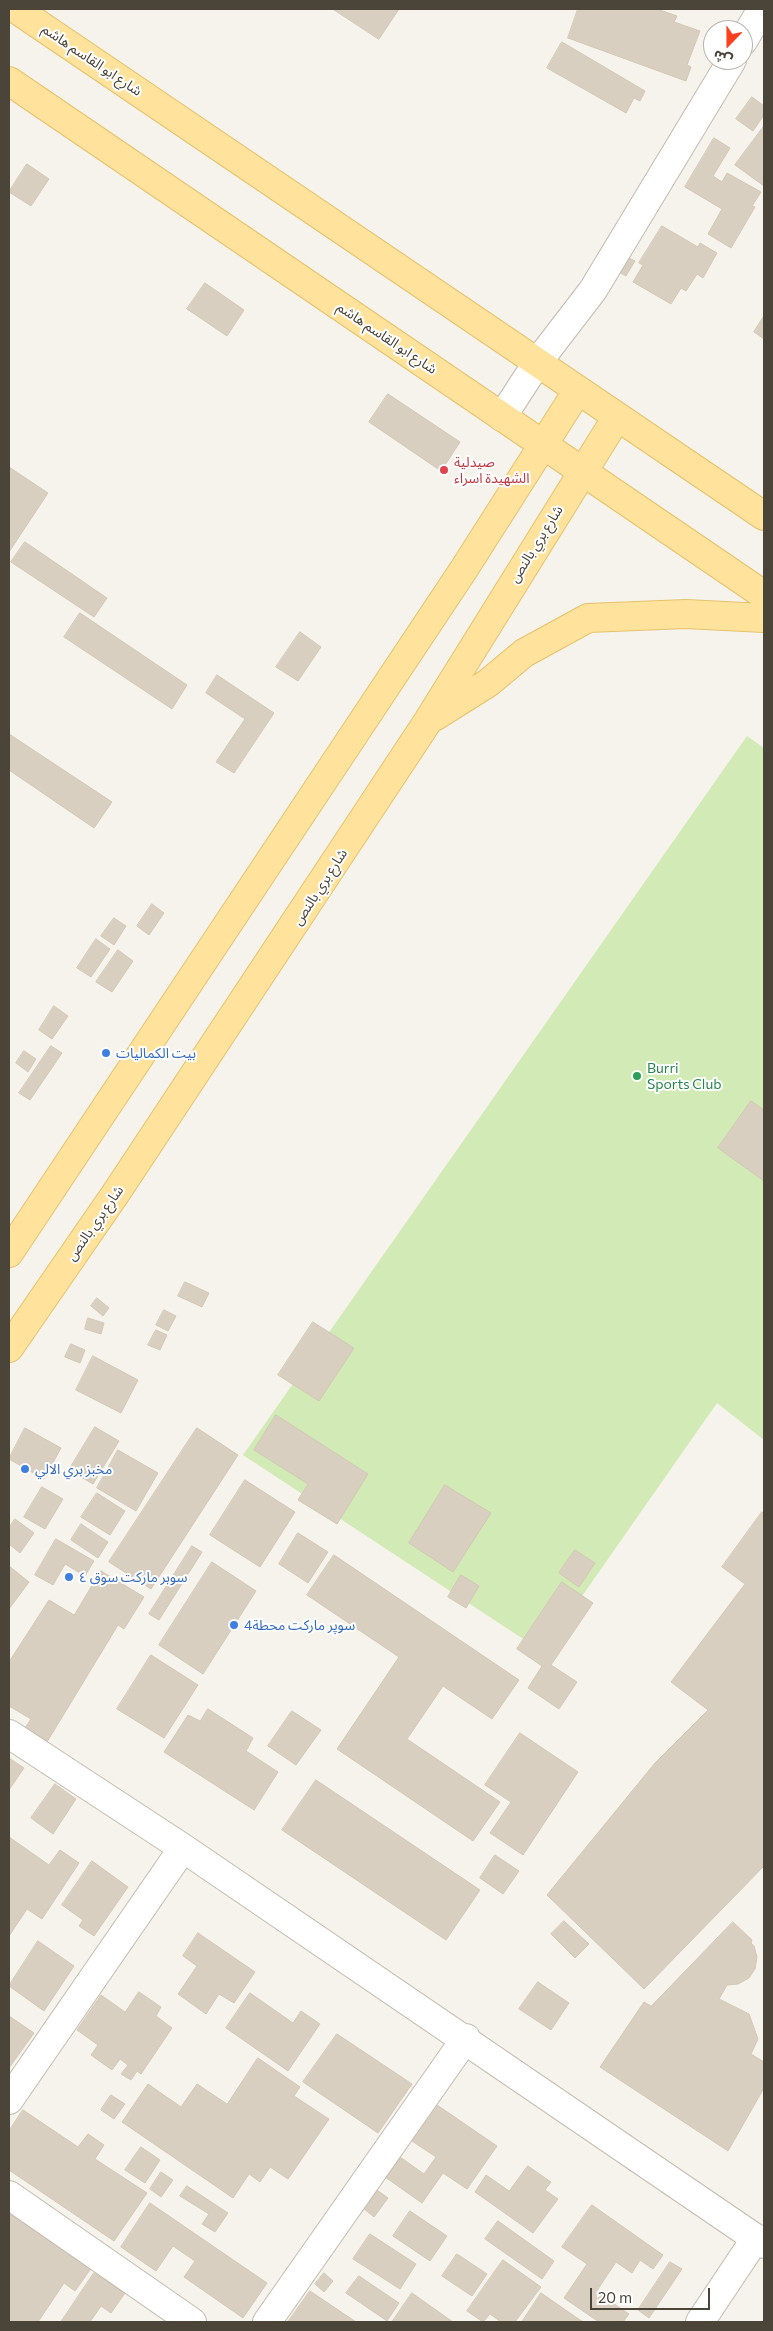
<!DOCTYPE html>
<meta charset="utf-8">
<style>
body{margin:0}
#map{position:relative;width:773px;height:2331px;overflow:hidden;background:#f6f3ec;font-family:Commissioner,"Noto Sans Arabic",sans-serif}
canvas{display:block}
.frame{position:absolute;inset:0;border:10px solid #4b4439;pointer-events:none}
.north{position:absolute;left:703px;top:20px;width:50px;height:50px;box-sizing:border-box;background:#fff;border:1px solid #b7b4b0;border-radius:50%;rotate:202deg;font-size:14px;font-weight:700;line-height:20px;text-align:center;color:#4b4439}
.north::after{content:'';display:block;margin:auto;width:18px;height:22px;background:#fc3f1d;clip-path:polygon(50% 0,100% 100%,50% 72%,0 100%)}
.scale{position:absolute;left:590px;top:2288px;width:120px;height:22px;box-sizing:border-box;border:2px solid #4b4439;border-top:0;padding-left:6px;font-size:15px;line-height:18px;white-space:nowrap;color:#4b4439;-webkit-text-stroke:4px #fff;paint-order:stroke}
</style>
<div id="map">
<canvas width="773" height="2331"></canvas>
<div class="frame"></div>
<div class="north">ش</div>
<div class="scale">20 m</div>
</div>
<script>
const c = document.querySelector('canvas').getContext('2d');
c.lineJoin = 'round';
function paint(path, color) {
  c.fillStyle = color;
  c.fill(path, 'evenodd');
}
function strokePath(path, color, width, dash) {
  c.strokeStyle = color;
  c.lineWidth = width;
  c.lineCap = dash ? 'butt' : 'round';
  c.setLineDash(dash || []);
  c.stroke(path);
}
function drawText(font, color, halo, rows, align = 'center') {
  c.font = font + ' Commissioner,"Noto Sans Arabic",sans-serif';
  c.lineWidth = 4;
  c.setLineDash([]);
  c.textBaseline = 'middle';
  c.strokeStyle = halo;
  c.fillStyle = color;
  for (const [text, x, y, turn = 0] of rows) {
    c.save();
    c.translate(x, y);
    c.rotate((+turn || 0) * Math.PI / 180);
    c.textAlign = isNaN(turn) ? turn : align;
    if (halo) c.strokeText(text, 0, 0);
    c.fillText(text, 0, 0);
    c.restore();
  }
}
const green = new Path2D(`
 M 747,736 L 764,748 L 764,1440 L 717,1403 L 543,1652 L 243,1455 Z`);
const building = new Path2D(`
 M 333,9 L 399,9 L 379,39 Z
 M 578,9 L 657,9 L 677,16 L 674,22 L 700,31 L 687,65 L 691,67 L 686,81 L 568,38 Z
 M 562,42 L 645,91 L 640,101 L 634,98 L 626,113 L 547,68 Z
 M 752,97 L 764,106 L 764,115 L 753,131 L 736,119 Z
 M 764,126 L 764,186 L 735,165 Z
 M 714,138 L 730,148 L 713,176 L 722,182 L 727,173 L 761,192 L 752,206 L 755,207 L 731,248 L 708,234 L 722,209 L 685,187 Z
 M 27,164 L 49,179 L 31,206 L 9,192 Z
 M 662,226 L 698,247 L 700,243 L 717,253 L 703,278 L 697,274 L 686,291 L 681,288 L 671,304 L 633,282 L 643,265 L 639,263 Z
 M 623,255 L 635,261 L 626,276 L 615,270 Z
 M 205,283 L 244,310 L 227,336 L 187,309 Z
 M 764,316 L 764,339 L 754,332 Z
 M 388,394 L 460,442 L 441,471 L 369,422 Z
 M 9,467 L 48,493 L 9,552 Z
 M 25,542 L 107,598 L 94,617 L 11,562 Z
 M 80,613 L 187,685 L 172,709 L 64,637 Z
 M 300,632 L 321,647 L 298,681 L 276,667 Z
 M 217,675 L 274,713 L 234,773 L 216,762 L 245,719 L 206,693 Z
 M 9,734 L 112,802 L 94,828 L 9,770 Z
 M 152,904 L 164,913 L 149,935 L 137,926 Z
 M 114,918 L 126,926 L 114,945 L 101,936 Z
 M 96,939 L 110,949 L 91,977 L 77,968 Z
 M 118,950 L 133,961 L 112,992 L 96,982 Z
 M 54,1006 L 68,1016 L 52,1039 L 39,1030 Z
 M 51,1046 L 62,1053 L 30,1100 L 19,1093 Z
 M 24,1051 L 36,1059 L 28,1072 L 16,1063 Z
 M 751,1101 L 764,1110 L 764,1181 L 718,1148 Z
 M 185,1282 L 209,1293 L 202,1307 L 178,1296 Z
 M 97,1298 L 109,1308 L 103,1316 L 91,1306 Z
 M 164,1310 L 176,1316 L 168,1331 L 156,1325 Z
 M 88,1318 L 104,1323 L 101,1334 L 85,1329 Z
 M 313,1322 L 354,1348 L 319,1401 L 278,1375 Z
 M 156,1330 L 167,1335 L 160,1350 L 148,1345 Z
 M 71,1344 L 85,1350 L 80,1363 L 65,1357 Z
 M 93,1356 L 138,1380 L 121,1413 L 76,1390 Z
 M 276,1415 L 368,1474 L 337,1524 L 298,1500 L 308,1484 L 254,1450 Z
 M 95,1427 L 119,1441 L 93,1484 L 69,1470 Z
 M 25,1428 L 61,1448 L 44,1479 L 9,1459 Z
 M 197,1428 L 238,1455 L 151,1589 L 109,1562 Z
 M 118,1450 L 158,1473 L 136,1511 L 97,1488 Z
 M 245,1480 L 295,1512 L 260,1567 L 210,1535 Z
 M 445,1485 L 491,1513 L 453,1572 L 409,1543 Z
 M 42,1487 L 63,1499 L 45,1529 L 24,1517 Z
 M 97,1493 L 125,1511 L 110,1535 L 81,1517 Z
 M 762,1512 L 764,1514 L 764,1866 L 644,1989 L 547,1895 L 655,1763 L 708,1710 L 671,1682 L 745,1584 L 722,1567 Z
 M 15,1519 L 34,1533 L 20,1553 L 9,1544 L 9,1528 Z
 M 81,1524 L 108,1542 L 98,1558 L 71,1540 Z
 M 298,1533 L 328,1552 L 308,1583 L 279,1564 Z
 M 56,1539 L 94,1561 L 85,1576 L 65,1564 L 53,1585 L 35,1575 Z
 M 192,1546 L 202,1552 L 159,1620 L 149,1614 Z
 M 575,1550 L 595,1563 L 579,1587 L 559,1573 Z
 M 334,1555 L 519,1680 L 492,1719 L 443,1686 L 407,1739 L 500,1802 L 473,1841 L 337,1749 L 399,1657 L 307,1595 Z
 M 212,1562 L 256,1591 L 203,1674 L 159,1645 Z
 M 9,1566 L 29,1582 L 9,1609 Z
 M 101,1571 L 144,1597 L 124,1629 L 118,1625 L 47,1742 L 25,1728 L 31,1719 L 9,1706 L 9,1662 L 49,1600 L 74,1615 Z
 M 461,1575 L 479,1586 L 466,1608 L 448,1597 Z
 M 562,1582 L 593,1603 L 551,1665 L 577,1682 L 559,1709 L 528,1688 L 542,1666 L 517,1649 Z
 M 151,1655 L 198,1685 L 164,1738 L 117,1709 Z
 M 208,1709 L 253,1738 L 246,1751 L 278,1772 L 254,1810 L 164,1752 L 188,1715 L 200,1721 Z
 M 292,1711 L 321,1730 L 296,1765 L 268,1746 Z
 M 520,1733 L 578,1772 L 523,1855 L 490,1833 L 511,1802 L 485,1785 Z
 M 9,1758 L 24,1768 L 9,1790 Z
 M 316,1780 L 480,1890 L 446,1940 L 282,1830 Z
 M 55,1784 L 76,1799 L 53,1834 L 31,1818 Z
 M 9,1837 L 49,1865 L 60,1850 L 79,1863 L 42,1919 L 27,1909 L 9,1936 Z
 M 495,1855 L 519,1871 L 503,1894 L 480,1878 Z
 M 92,1861 L 128,1887 L 94,1936 L 79,1926 L 83,1920 L 62,1905 Z
 M 564,1921 L 589,1944 L 575,1958 L 551,1934 Z
 M 733,1922 L 752,1940 L 751,1943 L 754,1946 L 757,1957 L 755,1969 L 749,1978 L 738,1984 L 727,1985 L 719,1999 L 749,2014 L 758,2039 L 751,2054 L 764,2062 L 764,2088 L 728,2151 L 600,2067 L 644,2002 L 651,2006 Z
 M 198,1933 L 255,1972 L 234,2003 L 219,1994 L 206,2014 L 178,1994 L 197,1966 L 183,1956 Z
 M 38,1941 L 74,1966 L 44,2011 L 9,1986 Z
 M 538,1982 L 569,2003 L 551,2030 L 519,2009 Z
 M 139,1992 L 161,2007 L 156,2016 L 172,2028 L 141,2074 L 137,2071 L 131,2080 L 121,2074 L 128,2065 L 120,2059 L 112,2070 L 91,2055 L 98,2045 L 77,2030 L 101,1995 L 125,2012 Z
 M 250,1993 L 293,2023 L 301,2011 L 320,2024 L 288,2071 L 226,2028 Z
 M 9,2016 L 34,2033 L 9,2068 Z
 M 337,2034 L 412,2084 L 378,2133 L 303,2082 Z
 M 258,2058 L 300,2087 L 294,2096 L 329,2119 L 288,2179 L 270,2167 L 260,2182 L 249,2174 L 233,2198 L 122,2122 L 148,2084 L 181,2107 L 197,2084 L 227,2104 Z
 M 111,2095 L 125,2104 L 114,2119 L 101,2110 Z
 M 437,2105 L 497,2146 L 467,2189 L 443,2173 L 422,2203 L 385,2177 L 400,2157 L 424,2174 L 436,2157 L 412,2141 Z
 M 23,2110 L 78,2147 L 88,2134 L 104,2145 L 95,2159 L 147,2193 L 114,2241 L 9,2170 L 9,2131 Z
 M 141,2147 L 160,2160 L 145,2183 L 125,2170 Z
 M 528,2166 L 551,2182 L 545,2190 L 558,2199 L 533,2233 L 475,2192 L 486,2175 L 509,2191 Z
 M 161,2172 L 173,2180 L 161,2197 L 150,2189 Z
 M 187,2186 L 228,2213 L 215,2232 L 202,2224 L 209,2214 L 180,2196 Z
 M 377,2190 L 388,2198 L 374,2217 L 363,2208 Z
 M 150,2203 L 267,2283 L 243,2318 L 184,2277 L 195,2261 L 173,2246 L 156,2271 L 121,2247 Z
 M 592,2205 L 663,2255 L 653,2269 L 640,2260 L 632,2273 L 616,2262 L 596,2292 L 629,2314 L 623,2322 L 599,2322 L 564,2298 L 587,2264 L 562,2247 Z
 M 410,2211 L 447,2236 L 430,2261 L 393,2236 Z
 M 9,2212 L 92,2267 L 75,2291 L 64,2283 L 38,2322 L 9,2322 Z
 M 498,2221 L 554,2261 L 542,2279 L 485,2239 Z
 M 370,2234 L 416,2264 L 400,2289 L 353,2259 Z
 M 457,2254 L 487,2274 L 472,2296 L 442,2276 Z
 M 503,2260 L 541,2287 L 515,2322 L 501,2322 L 490,2314 L 483,2322 L 467,2311 Z
 M 670,2262 L 682,2269 L 649,2318 L 638,2310 Z
 M 94,2273 L 125,2293 L 111,2313 L 101,2306 L 90,2322 L 61,2322 Z
 M 324,2273 L 333,2281 L 324,2292 L 315,2284 Z
 M 359,2276 L 399,2303 L 387,2321 L 346,2293 Z
 M 310,2291 L 356,2322 L 288,2322 Z
 M 412,2293 L 453,2322 L 392,2322 Z
 M 541,2293 L 583,2322 L 522,2322 Z`);
const minor = new Path2D(`
 M 743,41 L 762,9
 M 502,417 L 537,363 L 593,290 L 732,60
 M 9,1734 L 183,1848 L 764,2244
 M 9,2100 L 183,1848
 M 9,2195 L 192,2322
 M 267,2322 L 466,2038
 M 700,2322 L 756,2238`);
const major = new Path2D(`
 M 16,9 L 764,516
 M 9,81 L 764,595
 M 434,717 L 488,683 L 524,653 L 588,618 L 686,614 L 764,618
 M 9,1253 L 464,569 L 578,390
 M 9,1348 L 116,1193 L 428,721 L 617,417`);
const markers = [
 [444,470,5,"#e0444e"],
 [106,1053,5,"#3f7fe0"],
 [637,1076,5,"#2e9e5b"],
 [25,1469,5,"#3f7fe0"],
 [69,1577,5,"#3f7fe0"],
 [234,1625,5,"#3f7fe0"]
];
const streetNames = [
 ["شارع ابو القاسم هاشم",92,60,34],
 ["شارع ابو القاسم هاشم",387,338,34],
 ["شارع بري بالنص",536,544,-58],
 ["شارع بري بالنص",320,887,-57],
 ["شارع بري بالنص",95,1223,-55]
];
const healthNames = [
 ["صيدلية",454,462],
 ["الشهيدة اسراء",454,478]
];
const shopNames = [
 ["بيت الكماليات",116,1053],
 ["مخبز بري الالي",35,1469],
 ["سوبر ماركت سوق ٤",79,1577],
 ["سوپر مارکت محطة4",244,1625]
];
const leisureNames = [
 ["Burri",647,1068],
 ["Sports Club",647,1084]
];
paint(green, '#d2eab5');
paint(building, '#d8cfc1');
strokePath(building, '#d3c7b4', 1);
strokePath(minor, '#c2bbae', 30);
strokePath(major, '#e6c16a', 30);
strokePath(minor, '#fff', 28);
strokePath(major, '#ffe39c', 28);
for (const [x, y, r, color] of markers) {
  const dot = new Path2D();
  dot.arc(x, y, r, 0, 2 * Math.PI);
  c.fillStyle = color;
  c.fill(dot);
  strokePath(dot, '#fff', 2);
}
drawText('14px', '#4b4439', '#fff', streetNames);
drawText('14px', '#be3a42', '#fff', healthNames, 'left');
drawText('14px', '#366cbe', '#fff', shopNames, 'left');
drawText('14px', '#27864d', '#fff', leisureNames, 'left');
</script>
